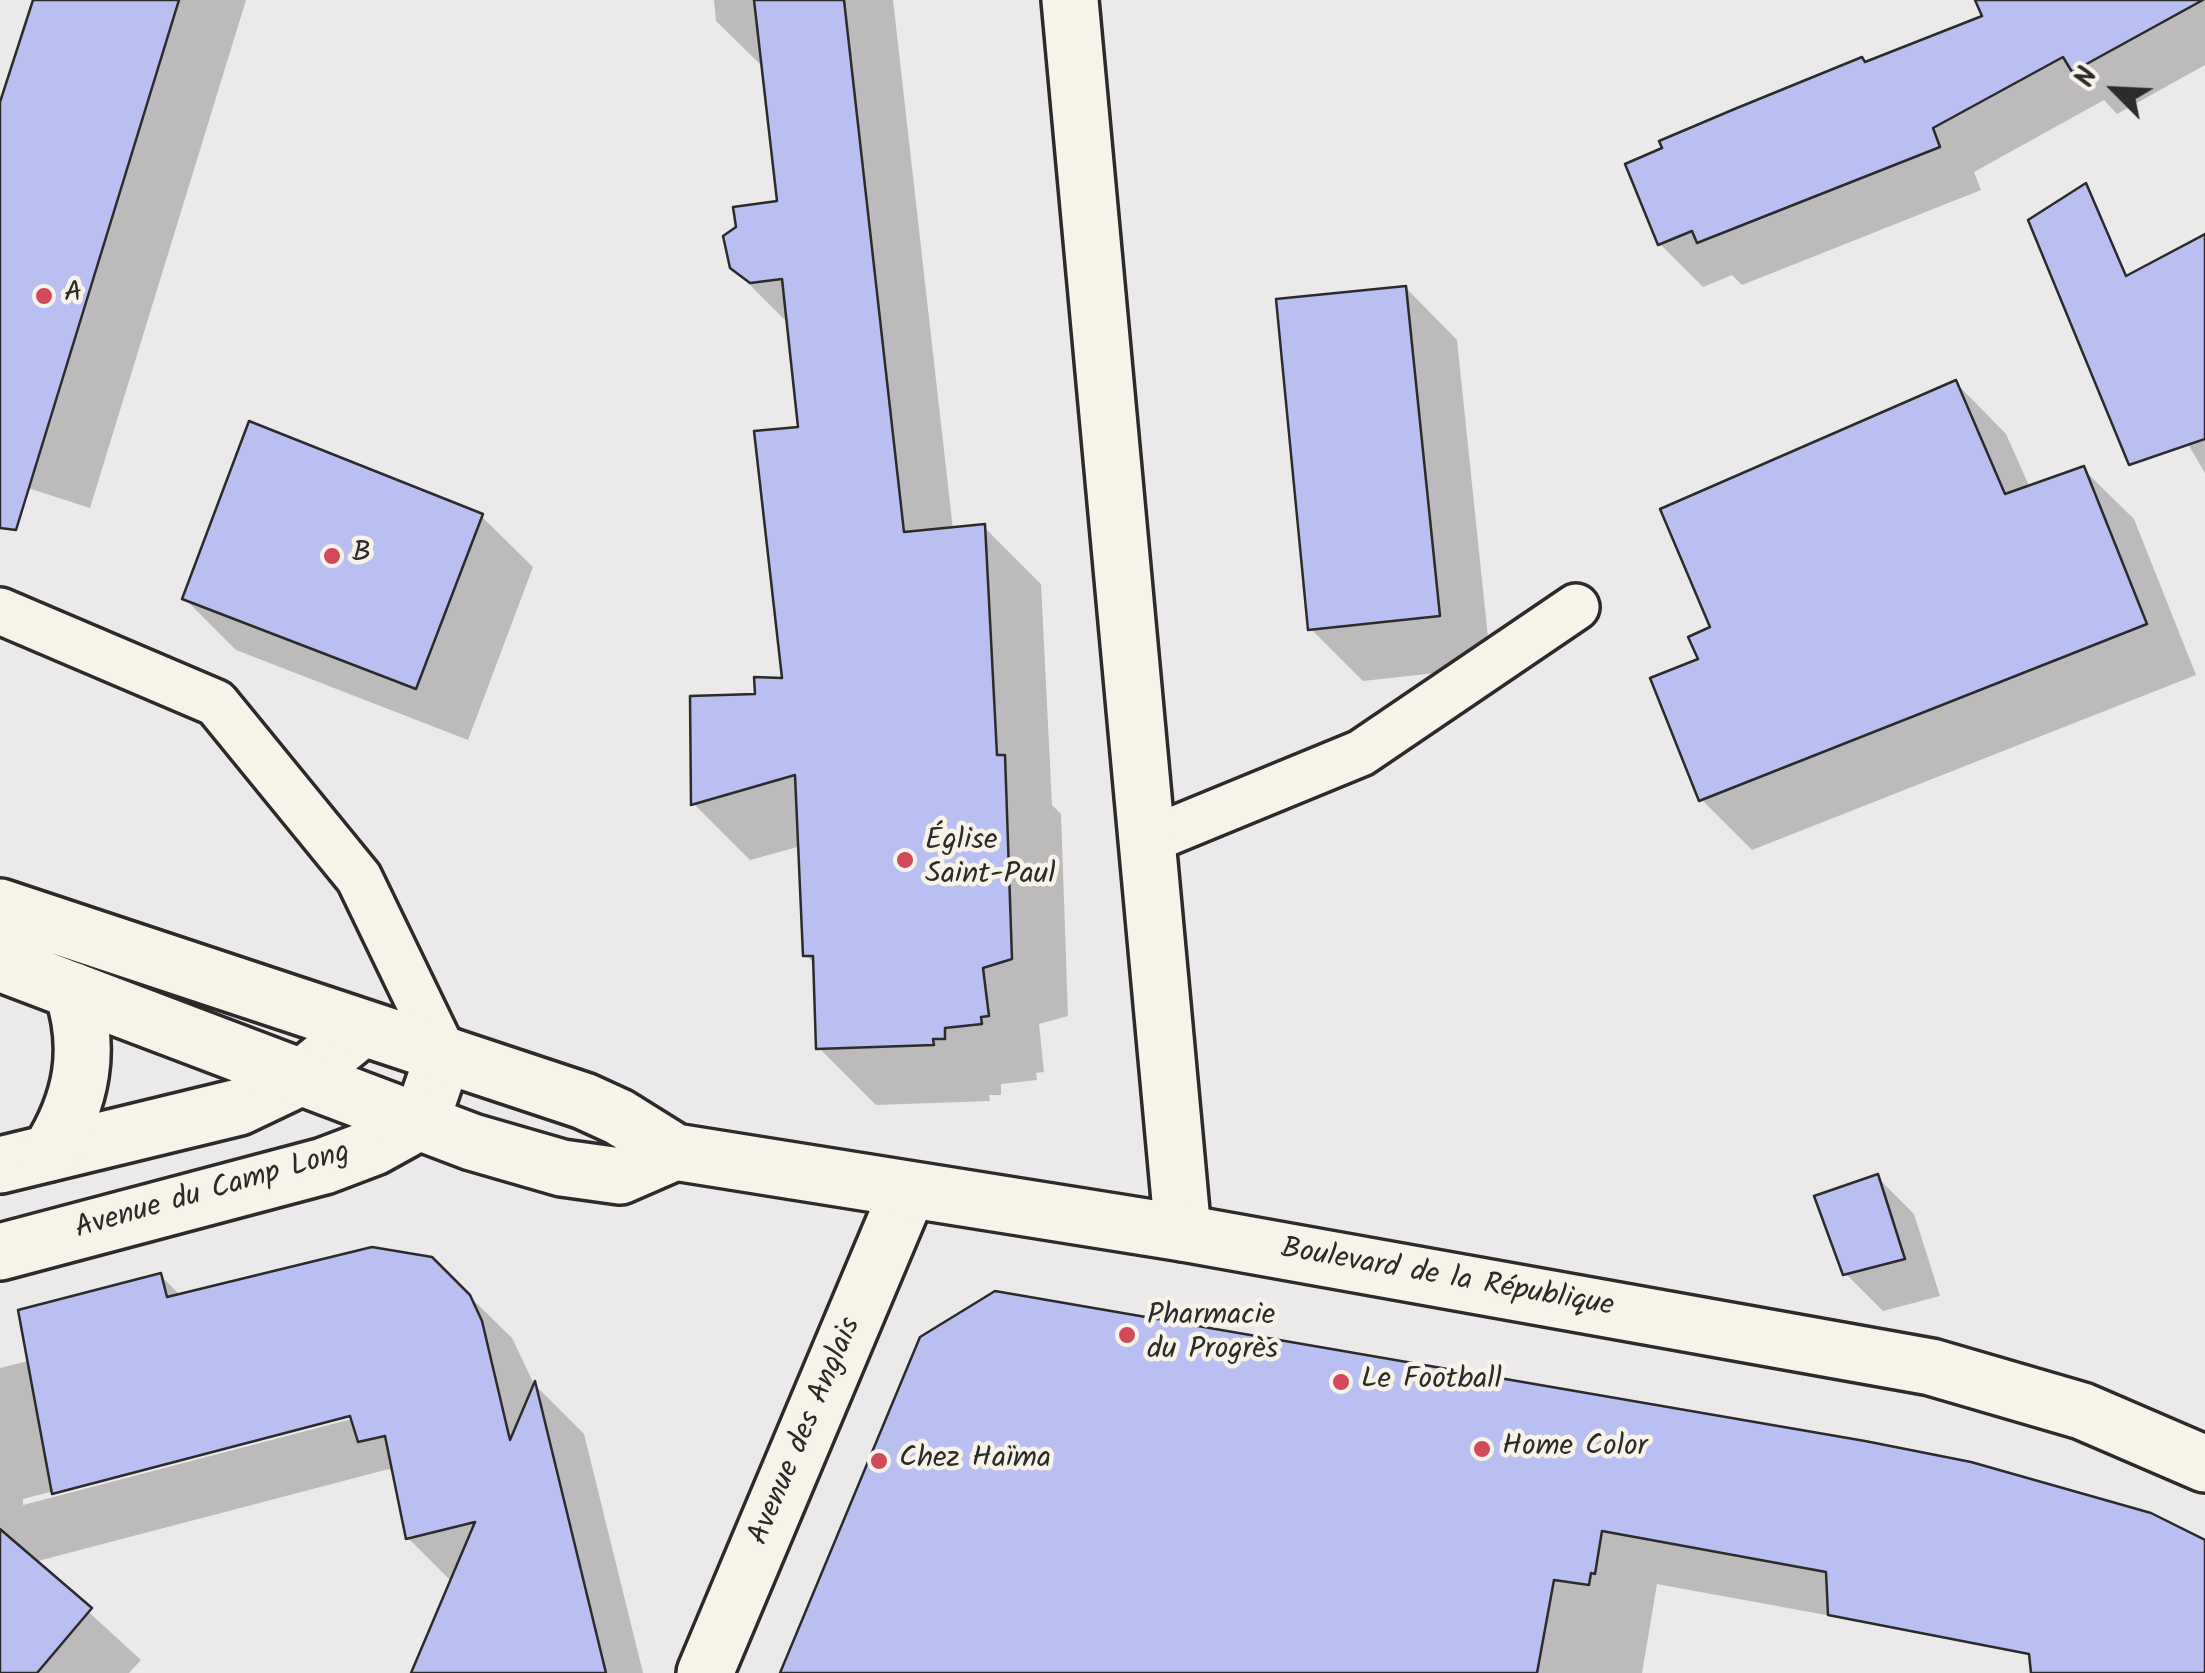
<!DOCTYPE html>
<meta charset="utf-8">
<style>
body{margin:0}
#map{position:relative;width:2205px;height:1673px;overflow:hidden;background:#ebe9ea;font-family:Kalam,sans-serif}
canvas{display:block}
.north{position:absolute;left:2065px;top:40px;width:100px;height:100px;-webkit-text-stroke:8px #f7f3e8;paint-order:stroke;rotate:294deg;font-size:28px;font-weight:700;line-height:40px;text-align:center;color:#2b2b2b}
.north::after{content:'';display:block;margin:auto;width:35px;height:45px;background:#2b2b2b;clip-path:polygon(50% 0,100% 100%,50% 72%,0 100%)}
</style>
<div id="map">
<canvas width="2205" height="1673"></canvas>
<div class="north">N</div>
</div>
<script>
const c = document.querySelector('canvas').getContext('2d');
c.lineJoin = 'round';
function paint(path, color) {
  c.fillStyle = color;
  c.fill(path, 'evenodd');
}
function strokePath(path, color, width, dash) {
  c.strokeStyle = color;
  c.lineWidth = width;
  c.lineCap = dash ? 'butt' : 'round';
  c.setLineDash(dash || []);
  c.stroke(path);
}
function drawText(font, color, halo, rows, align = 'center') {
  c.font = font + ' Kalam,sans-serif';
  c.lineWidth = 9;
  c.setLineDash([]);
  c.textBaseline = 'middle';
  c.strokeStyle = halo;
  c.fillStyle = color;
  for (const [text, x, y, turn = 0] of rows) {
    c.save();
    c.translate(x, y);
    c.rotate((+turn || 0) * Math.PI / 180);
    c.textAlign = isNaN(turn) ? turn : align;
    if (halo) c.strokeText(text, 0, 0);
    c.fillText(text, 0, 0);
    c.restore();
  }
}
const shadow = new Path2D(`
 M 35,0 L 246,0 L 90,508 L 0,479 L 0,114 Z
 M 714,0 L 893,0 L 953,530 L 984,527 L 1041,584 L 1052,805 L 1061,814 L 1068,1016 L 1039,1024 L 1044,1072 L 1036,1073 L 1037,1080 L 1001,1084 L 1001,1095 L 989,1095 L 990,1101 L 876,1105 L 819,1048 L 816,965 L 806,955 L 801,846 L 750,860 L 694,804 L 758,697 L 784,680 L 801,429 L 789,324 L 732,267 L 780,203 L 765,69 L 716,21 Z
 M 1977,0 L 2205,0 L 2205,65 L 2117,114 L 2104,100 L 1974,172 L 1981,190 L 1742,285 L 1732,275 L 1703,287 L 1660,244 L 1866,64 L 1985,18 Z
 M 2205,237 L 2205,473 L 2099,293 Z
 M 1406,288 L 1457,340 L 1491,667 L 1363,681 L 1311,629 Z
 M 1956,383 L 2006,434 L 2030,488 L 2083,469 L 2134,519 L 2196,675 L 1752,850 L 1701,799 L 1701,660 L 1714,628 Z
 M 481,516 L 533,567 L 468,740 L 236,650 L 184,598 Z
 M 1877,1177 L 1914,1214 L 1940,1296 L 1883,1311 L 1846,1274 Z
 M 160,1275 L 181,1296 L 460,1287 L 512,1338 L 534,1384 L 584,1434 L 643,1673 L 414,1673 L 452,1582 L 408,1538 L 396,1476 L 389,1469 L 34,1562 L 141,1660 L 129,1673 L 0,1673 L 0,1368 L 32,1360 ZM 361,1411 L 363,1416 L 23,1505 L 23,1499 Z
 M 995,1293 L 1706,1413 L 1970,1464 L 2205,1540 L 2205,1673 L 2142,1673 L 1657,1584 L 1642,1673 L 783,1673 Z`);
const building = new Path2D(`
 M 33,0 L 179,0 L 16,530 L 0,528 L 0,102 Z
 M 754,0 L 844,0 L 904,532 L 985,524 L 997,755 L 1005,755 L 1012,959 L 983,968 L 989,1016 L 981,1017 L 982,1024 L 945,1028 L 945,1039 L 933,1039 L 934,1045 L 816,1049 L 813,956 L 803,956 L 795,775 L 691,805 L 690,696 L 755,694 L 754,677 L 782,678 L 754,431 L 798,427 L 782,279 L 750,283 L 730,268 L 723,236 L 736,227 L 733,207 L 777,201 Z
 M 1975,0 L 2203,0 L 2072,72 L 2063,57 L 1933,128 L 1940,147 L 1697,243 L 1692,231 L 1658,245 L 1625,164 L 1662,148 L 1659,141 L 1737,108 L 1862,57 L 1865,62 L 1982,16 Z
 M 2086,183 L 2126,276 L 2205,234 L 2205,439 L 2129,465 L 2028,220 Z
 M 1406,286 L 1440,616 L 1308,630 L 1276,299 Z
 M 1956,380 L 2005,494 L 2084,466 L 2147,624 L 1699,801 L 1650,678 L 1698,659 L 1688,637 L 1710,627 L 1660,509 Z
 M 249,421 L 483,514 L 416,689 L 182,599 Z
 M 1878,1174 L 1905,1259 L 1843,1275 L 1814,1196 Z
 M 372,1247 L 432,1257 L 470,1295 L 482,1321 L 510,1440 L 535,1381 L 606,1673 L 411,1673 L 475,1522 L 406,1539 L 385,1436 L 358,1442 L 350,1416 L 52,1494 L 18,1310 L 161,1273 L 167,1297 Z
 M 995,1291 L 1865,1441 L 1971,1462 L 2151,1513 L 2205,1540 L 2205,1673 L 2031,1673 L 2029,1654 L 1828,1615 L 1826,1572 L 1602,1531 L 1595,1574 L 1591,1573 L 1589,1585 L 1554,1580 L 1537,1673 L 780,1673 L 920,1337 Z
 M 0,1529 L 92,1608 L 37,1673 L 0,1673 Z`);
const lane = new Path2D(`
 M 0,611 L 216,703 L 359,878 L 444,1054
 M 1147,841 L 1361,753 L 1576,607`);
const street = new Path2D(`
 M 1070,0 L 1183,1233
 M 0,1165 L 239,1107 L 304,1076 L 361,1029
 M 0,1252 L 324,1166 L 374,1147 L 421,1121 L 444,1054
 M 705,1673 L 908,1191`);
const secondary = new Path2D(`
 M 0,907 L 584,1101 L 619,1117 L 675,1152 L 1183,1233 L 1931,1367 L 2082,1411 L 2205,1464
 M 0,963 L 472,1142 L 562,1168 L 620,1176 L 675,1152
 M 49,1153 C 82,1101 92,1049 72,990`);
const markers = [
 [44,296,10,"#d1495b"],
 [332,556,10,"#d1495b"],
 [905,860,10,"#d1495b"],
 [1127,1335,10,"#d1495b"],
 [1341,1382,10,"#d1495b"],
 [1482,1449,10,"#d1495b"],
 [879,1461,10,"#d1495b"]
];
const poiNames = [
 ["A",64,296],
 ["B",352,556],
 ["Église",925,843],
 ["Saint-Paul",925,877],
 ["Pharmacie",1147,1318],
 ["du Progrès",1147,1352],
 ["Le Football",1361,1382],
 ["Home Color",1502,1449],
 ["Chez Haïma",899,1461]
];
const streetNames = [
 ["Avenue du Camp Long",213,1193,-16],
 ["Boulevard de la République",1447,1280,10],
 ["Avenue des Anglais",807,1432,-67]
];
paint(shadow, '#0003');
paint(building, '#b9bff1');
strokePath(building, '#2b2b2b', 2.5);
strokePath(lane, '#2b2b2b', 52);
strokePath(street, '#2b2b2b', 62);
strokePath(secondary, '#2b2b2b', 62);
strokePath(lane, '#f7f3e8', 45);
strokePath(street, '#f7f3e8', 55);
strokePath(secondary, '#f7f3e8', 55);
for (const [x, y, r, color] of markers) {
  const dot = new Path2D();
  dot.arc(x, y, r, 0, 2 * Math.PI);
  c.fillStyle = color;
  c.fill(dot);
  strokePath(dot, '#f7f3e8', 4);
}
drawText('30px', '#2b2b2b', '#f7f3e8', poiNames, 'left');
drawText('30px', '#2b2b2b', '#f7f3e8', streetNames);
</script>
